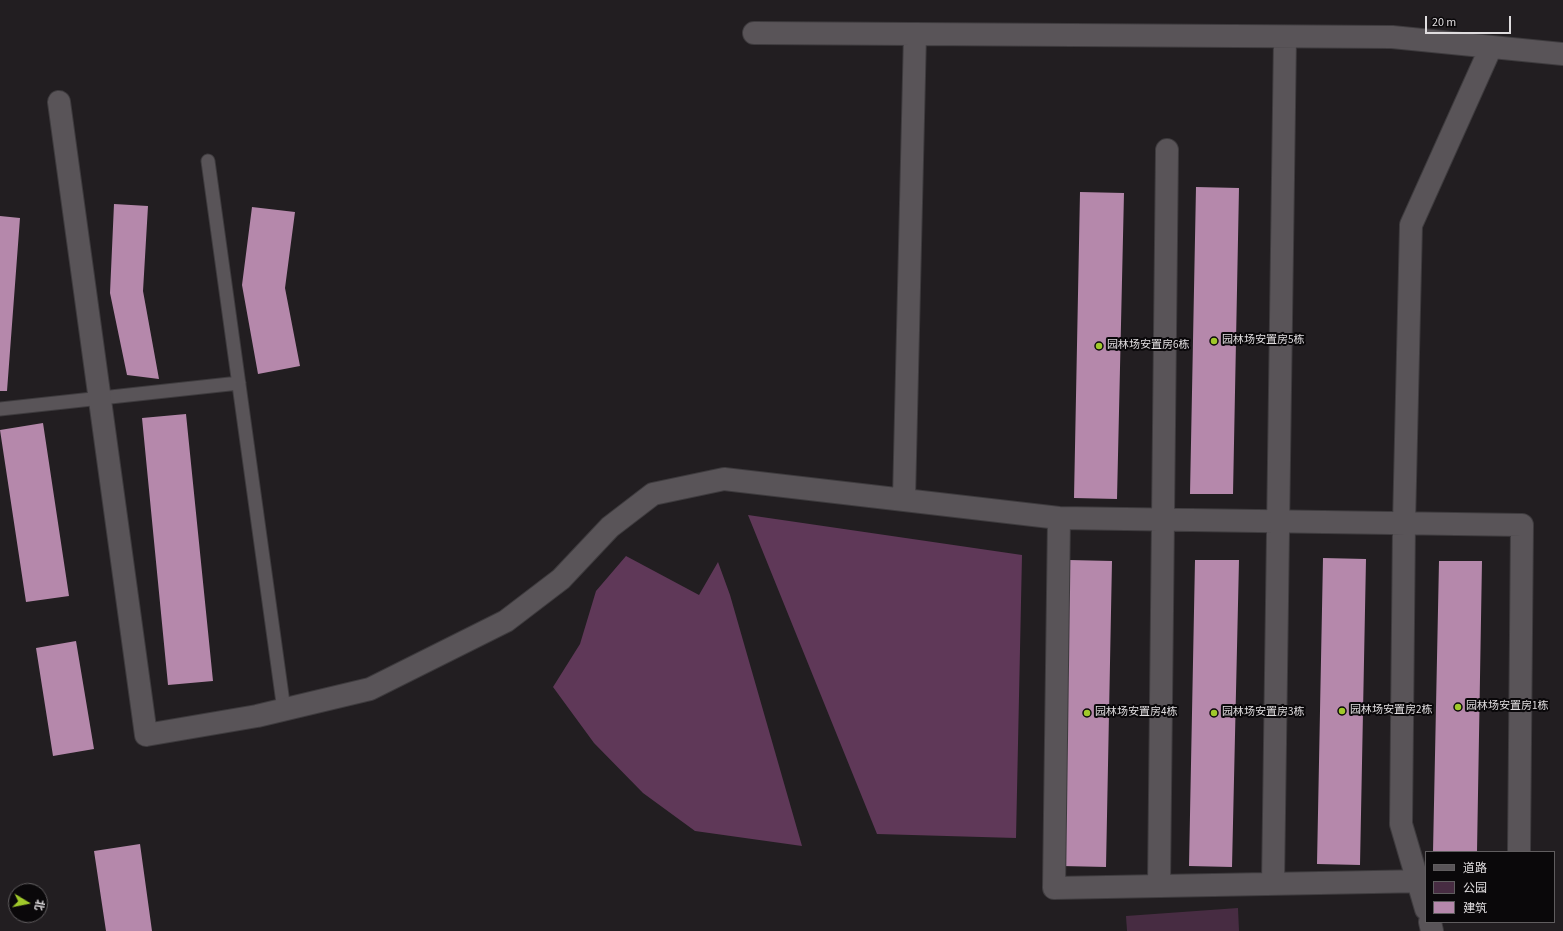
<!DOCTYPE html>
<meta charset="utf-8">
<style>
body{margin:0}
#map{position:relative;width:1563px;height:931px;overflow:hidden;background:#221e21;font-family:"Source Sans 3","Noto Sans SC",sans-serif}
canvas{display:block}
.legend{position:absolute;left:1425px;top:851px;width:130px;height:72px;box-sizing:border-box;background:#0a080a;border:1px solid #605d5f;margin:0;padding:5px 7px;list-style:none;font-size:12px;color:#e0dddf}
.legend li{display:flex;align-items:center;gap:8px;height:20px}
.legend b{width:20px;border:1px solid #605d5f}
.north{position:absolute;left:8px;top:883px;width:40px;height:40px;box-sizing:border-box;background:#0a080a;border:1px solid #605d5f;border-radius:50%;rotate:100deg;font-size:11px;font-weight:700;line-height:16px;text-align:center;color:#e0dddf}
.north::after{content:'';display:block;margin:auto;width:14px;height:18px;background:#a0c92b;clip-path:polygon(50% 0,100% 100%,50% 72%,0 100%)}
.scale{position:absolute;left:1425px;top:16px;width:86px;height:18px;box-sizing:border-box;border:2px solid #e0dddf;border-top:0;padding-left:5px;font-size:12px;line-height:14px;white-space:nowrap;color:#e0dddf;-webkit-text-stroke:3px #0a080a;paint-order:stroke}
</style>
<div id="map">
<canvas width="1563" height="931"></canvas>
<ul class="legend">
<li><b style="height:5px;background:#595458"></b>道路</li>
<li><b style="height:11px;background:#472c42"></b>公园</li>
<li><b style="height:11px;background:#b588ab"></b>建筑</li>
</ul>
<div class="north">北</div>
<div class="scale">20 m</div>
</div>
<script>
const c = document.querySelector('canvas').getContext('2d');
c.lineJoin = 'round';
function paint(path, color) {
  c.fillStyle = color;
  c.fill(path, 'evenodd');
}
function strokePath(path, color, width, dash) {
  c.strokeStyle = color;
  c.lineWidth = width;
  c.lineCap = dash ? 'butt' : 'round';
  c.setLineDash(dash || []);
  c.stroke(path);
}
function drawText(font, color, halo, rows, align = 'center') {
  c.font = font + ' "Source Sans 3","Noto Sans SC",sans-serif';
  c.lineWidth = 4;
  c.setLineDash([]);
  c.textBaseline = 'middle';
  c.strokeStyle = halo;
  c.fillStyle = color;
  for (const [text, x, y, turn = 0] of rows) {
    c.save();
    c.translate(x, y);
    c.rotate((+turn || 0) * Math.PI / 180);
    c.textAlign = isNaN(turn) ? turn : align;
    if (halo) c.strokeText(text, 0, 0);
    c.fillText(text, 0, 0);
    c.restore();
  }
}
const green = new Path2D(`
 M 1238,908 L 1239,931 L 1127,931 L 1126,916 Z`);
const forest = new Path2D(`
 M 748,515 L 1022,555 L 1016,838 L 877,834 Z
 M 626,556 L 699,595 L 718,562 L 730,595 L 802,846 L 695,831 L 643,793 L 594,743 L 553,687 L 580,644 L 596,591 Z`);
const building = new Path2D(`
 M 1196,187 L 1239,188 L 1233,494 L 1190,494 Z
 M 1080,192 L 1124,193 L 1117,499 L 1074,498 Z
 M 114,204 L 148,206 L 143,291 L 159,379 L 127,375 L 110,293 Z
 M 252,207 L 295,212 L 285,288 L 300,366 L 258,374 L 242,285 Z
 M 0,216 L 20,218 L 7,391 L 0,391 Z
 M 186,414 L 213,681 L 168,685 L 142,418 Z
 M 43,423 L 69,596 L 26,602 L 0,430 Z
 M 1323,558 L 1366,559 L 1360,865 L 1317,864 Z
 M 1069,560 L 1112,561 L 1106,867 L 1062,866 Z
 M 1195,560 L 1239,560 L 1232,867 L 1189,866 Z
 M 1439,561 L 1482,561 L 1477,852 L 1433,852 Z
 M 76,641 L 94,749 L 53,756 L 36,648 Z
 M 140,844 L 152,931 L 106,931 L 94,851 Z`);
const service = new Path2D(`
 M 208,161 L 284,710
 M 0,409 L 239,383`);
const minor = new Path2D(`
 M 754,33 L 1392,37 L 1563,54
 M 59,102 L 146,735 L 257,716 L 370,689 L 506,621 L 561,579 L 610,527 L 653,494 L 724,479 L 1059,518 L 1522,525 L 1519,852
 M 904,499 L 915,34
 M 1059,518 L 1054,888 L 1426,881
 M 1273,884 L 1285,37
 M 1159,886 L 1167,150
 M 1426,909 L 1401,824 L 1404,524 L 1411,225 L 1491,47
 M 1430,922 L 1432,931`);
const markers = [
 [1214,341,4,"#a0c92b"],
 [1099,346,4,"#a0c92b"],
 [1458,707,4,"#a0c92b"],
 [1342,711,4,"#a0c92b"],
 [1087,713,4,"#a0c92b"],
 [1214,713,4,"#a0c92b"]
];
const poiNames = [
 ["园林场安置房5栋",1222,341],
 ["园林场安置房6栋",1107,346],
 ["园林场安置房1栋",1466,707],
 ["园林场安置房2栋",1350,711],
 ["园林场安置房4栋",1095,713],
 ["园林场安置房3栋",1222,713]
];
paint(green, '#472c42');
paint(forest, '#5f3858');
paint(building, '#b588ab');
strokePath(service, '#3e3b3e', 15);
strokePath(minor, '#3e3b3e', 24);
strokePath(service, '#595458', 13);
strokePath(minor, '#595458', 22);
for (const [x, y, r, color] of markers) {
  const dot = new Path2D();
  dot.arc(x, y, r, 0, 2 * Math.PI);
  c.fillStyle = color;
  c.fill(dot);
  strokePath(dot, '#0a080a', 1.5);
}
drawText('11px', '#e0dddf', '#0a080a', poiNames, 'left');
</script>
